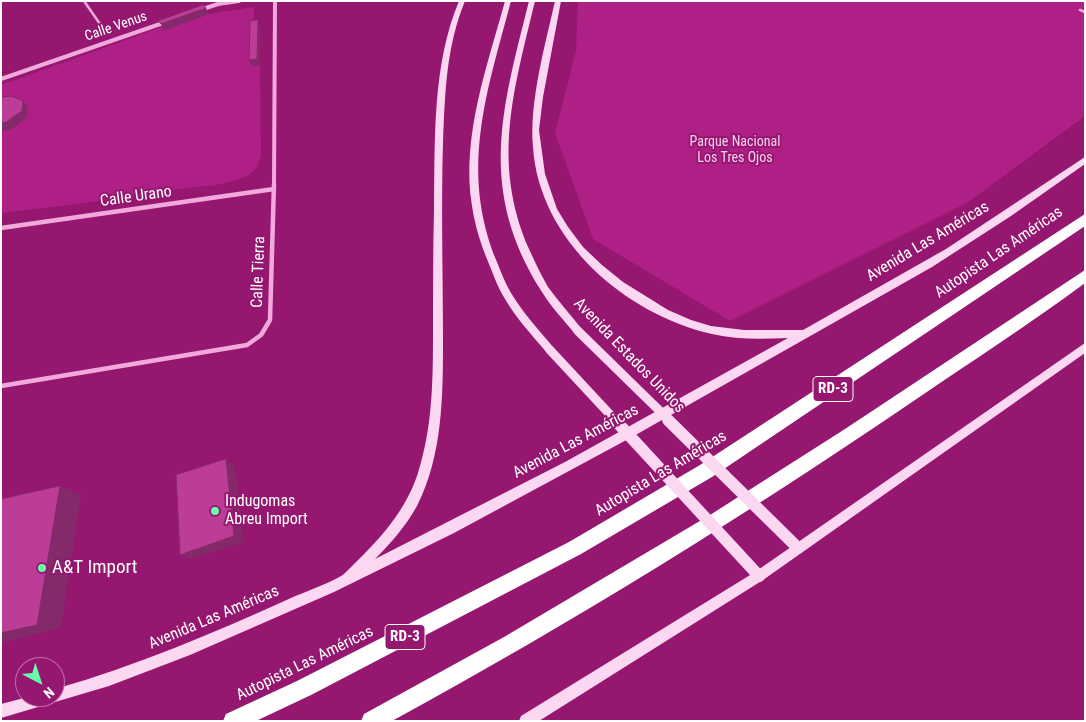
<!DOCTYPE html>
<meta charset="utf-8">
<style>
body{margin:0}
#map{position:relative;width:1086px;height:722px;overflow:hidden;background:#951770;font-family:"Roboto Condensed",sans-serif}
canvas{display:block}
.frame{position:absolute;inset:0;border:2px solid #fff;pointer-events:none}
.north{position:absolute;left:15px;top:657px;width:50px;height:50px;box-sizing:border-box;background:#951770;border:1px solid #bf74a9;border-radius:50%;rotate:140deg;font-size:14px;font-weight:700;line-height:20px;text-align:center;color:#fff}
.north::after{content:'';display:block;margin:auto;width:18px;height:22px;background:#68ffab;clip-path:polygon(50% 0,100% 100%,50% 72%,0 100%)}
</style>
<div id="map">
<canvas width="1086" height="722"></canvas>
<div class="frame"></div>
<div class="north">N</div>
</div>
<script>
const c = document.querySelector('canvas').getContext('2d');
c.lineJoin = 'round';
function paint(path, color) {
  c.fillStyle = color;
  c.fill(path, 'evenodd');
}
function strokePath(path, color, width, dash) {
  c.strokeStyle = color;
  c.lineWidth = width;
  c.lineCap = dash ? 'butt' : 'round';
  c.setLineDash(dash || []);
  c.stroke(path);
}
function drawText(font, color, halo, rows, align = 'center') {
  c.font = font + ' "Roboto Condensed",sans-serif';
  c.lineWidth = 4;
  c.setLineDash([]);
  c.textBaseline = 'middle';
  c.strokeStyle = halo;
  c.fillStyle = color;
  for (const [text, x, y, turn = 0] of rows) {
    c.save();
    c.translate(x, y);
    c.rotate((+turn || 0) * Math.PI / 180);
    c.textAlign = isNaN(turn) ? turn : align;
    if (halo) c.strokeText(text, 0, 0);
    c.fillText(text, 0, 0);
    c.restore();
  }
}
const green = new Path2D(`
 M 578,1 L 1085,1 L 1085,116 L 967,203 L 730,321 L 593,239 L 555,133 L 576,51 Z
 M 254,7 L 252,66 L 260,65 L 261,151 C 260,163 257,171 246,176 C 227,186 201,186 179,189 C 120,199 61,206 1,213 L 1,85 L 162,27 L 164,30 L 209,14 Z`);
const lane = new Path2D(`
 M 84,1 L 100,24
 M 1080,10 L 1085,12`);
const streetFar1 = new Path2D(`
 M 200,10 L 218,4 L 239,1
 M 1,79 L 166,22
 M 274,186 L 275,1`);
const street = new Path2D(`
 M 1,228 L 274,189
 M 1,386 L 247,345 L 261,335 L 270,320 L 274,184`);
const secondary = new Path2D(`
 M 459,1 L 465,1 C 446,47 445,94 443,142 C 441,208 443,273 443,339 C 443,394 443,455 417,506 C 406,526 391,543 375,559 L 565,462 L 788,338 C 763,339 737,340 712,334 C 625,314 539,240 533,147 C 529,102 545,46 555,1 L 561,1 L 543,97 L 539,130 L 545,174 L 557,209 L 568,227 L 583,247 L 602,265 L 623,282 L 668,310 L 691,320 L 711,326 L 744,330 L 803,330 L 946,249 L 1085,157 L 1085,164 L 1011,216 L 932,267 L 632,437 L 454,533 L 334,592 L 190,655 L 109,686 L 1,718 L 1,704 L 28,697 L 55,697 L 55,689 C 136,666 214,633 291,598 C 302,593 338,580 345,573 C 377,542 408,511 420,466 C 433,422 433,375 433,329 C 433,289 433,250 434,210 C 435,141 432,65 459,1 Z
 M 505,1 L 511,1 C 487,92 459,170 497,262 C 501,272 505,283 511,293 C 523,313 539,330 553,347 L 555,350 L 553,353 L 547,353 C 532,335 516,318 505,299 C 498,288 494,276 489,264 C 481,245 475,226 472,206 C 461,137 487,67 505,1 Z
 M 529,1 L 535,1 C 514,89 491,162 529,249 C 535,262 541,275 548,287 C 558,301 570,314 581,328 L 583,331 L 581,334 L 575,334 C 564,320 551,307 542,292 C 477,190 502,109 529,1 Z
 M 1085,343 L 1085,353 L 763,580 L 539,721 L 519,721 L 521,716 L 755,572 Z`);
const highway = new Path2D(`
 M 1085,214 L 1085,226 L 712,477 L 581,554 L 311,695 L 256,721 L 223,721 L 226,714 L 297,681 L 569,542 L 700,465 Z
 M 1085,270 L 1085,283 C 1030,324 972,361 915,400 C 746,515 572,623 392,721 L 361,721 L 364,714 L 504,637 L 710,515 L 845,429 Z`);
const secondaryBridgeFar1 = new Path2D(`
 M 578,331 L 670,421
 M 550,350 L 616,421`);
const secondaryBridge = new Path2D(`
 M 615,420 L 759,576
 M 668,420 L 798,548`);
const shadedWall = new Path2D(`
 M 206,8 L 209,14 L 164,30 L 161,24 Z
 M 258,20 L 260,27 L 260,65 L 252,66 L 249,60 Z
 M 23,101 L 28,107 L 27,117 L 12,129 L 1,131 L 1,123 Z
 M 226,459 L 235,466 L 244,542 L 192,559 L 180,555 Z
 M 60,486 L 81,495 L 61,628 L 1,643 L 1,633 Z`);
const building = new Path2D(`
 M 203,5 L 206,8 L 161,24 L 158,21 Z
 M 258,20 L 257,59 L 249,60 L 250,21 Z
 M 11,96 L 23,101 L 22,111 L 6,122 L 1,123 L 1,98 Z
 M 226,459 L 234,536 L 180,555 L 176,475 Z
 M 60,486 L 37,625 L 1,633 L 1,504 L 2,499 Z`);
const markers = [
 [215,511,5,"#68ffab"],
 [42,568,5,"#68ffab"]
];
const farStreetnames = [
 ["Calle Venus",116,27,-19]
];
const farParknames = [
 ["Parque Nacional",735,142],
 ["Los Tres Ojos",735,158]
];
const shields = [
 [833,389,40],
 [405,637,40]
];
const shieldNames = [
 ["RD-3",833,389],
 ["RD-3",405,637]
];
const streetNames = [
 ["Calle Urano",136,197,-8],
 ["Avenida Las Américas",928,242,-31],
 ["Autopista Las Américas",999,253,-34],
 ["Calle Tierra",259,272,-88],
 ["Avenida Estados Unidos",629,356,46],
 ["Avenida Las Américas",576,442,-28],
 ["Autopista Las Américas",661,474,-31],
 ["Avenida Las Américas",214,618,-23],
 ["Autopista Las Américas",305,664,-26]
];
const poiNames = [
 ["Indugomas",225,502],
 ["Abreu Import",225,520]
];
const nearPoinames = [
 ["A&T Import",52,568]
];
paint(green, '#af2087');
strokePath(lane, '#f1a9dd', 2.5);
strokePath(streetFar1, '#f1a9dd', 4);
strokePath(street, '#f1a9dd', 4.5);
paint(secondary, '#fcd7f1');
paint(highway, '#fff');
strokePath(secondaryBridgeFar1, '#fcd7f1', 9);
strokePath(secondaryBridge, '#fcd7f1', 12);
paint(shadedWall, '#842a6a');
paint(building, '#bc3c97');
strokePath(building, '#842a6a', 1);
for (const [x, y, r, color] of markers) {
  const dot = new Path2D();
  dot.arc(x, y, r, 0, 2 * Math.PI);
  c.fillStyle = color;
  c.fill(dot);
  strokePath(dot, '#951770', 2);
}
drawText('14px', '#fff', '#951770', farStreetnames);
drawText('14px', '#fcd0f0', '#951770', farParknames);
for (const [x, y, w] of shields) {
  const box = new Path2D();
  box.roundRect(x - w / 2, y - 12.5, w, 25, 4);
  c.fillStyle = '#951770';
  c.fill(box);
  strokePath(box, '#fff', 1);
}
drawText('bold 15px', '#fff', null, shieldNames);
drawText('16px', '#fff', '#951770', streetNames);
drawText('16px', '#fff', '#951770', poiNames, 'left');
drawText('19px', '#fff', '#951770', nearPoinames, 'left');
</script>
